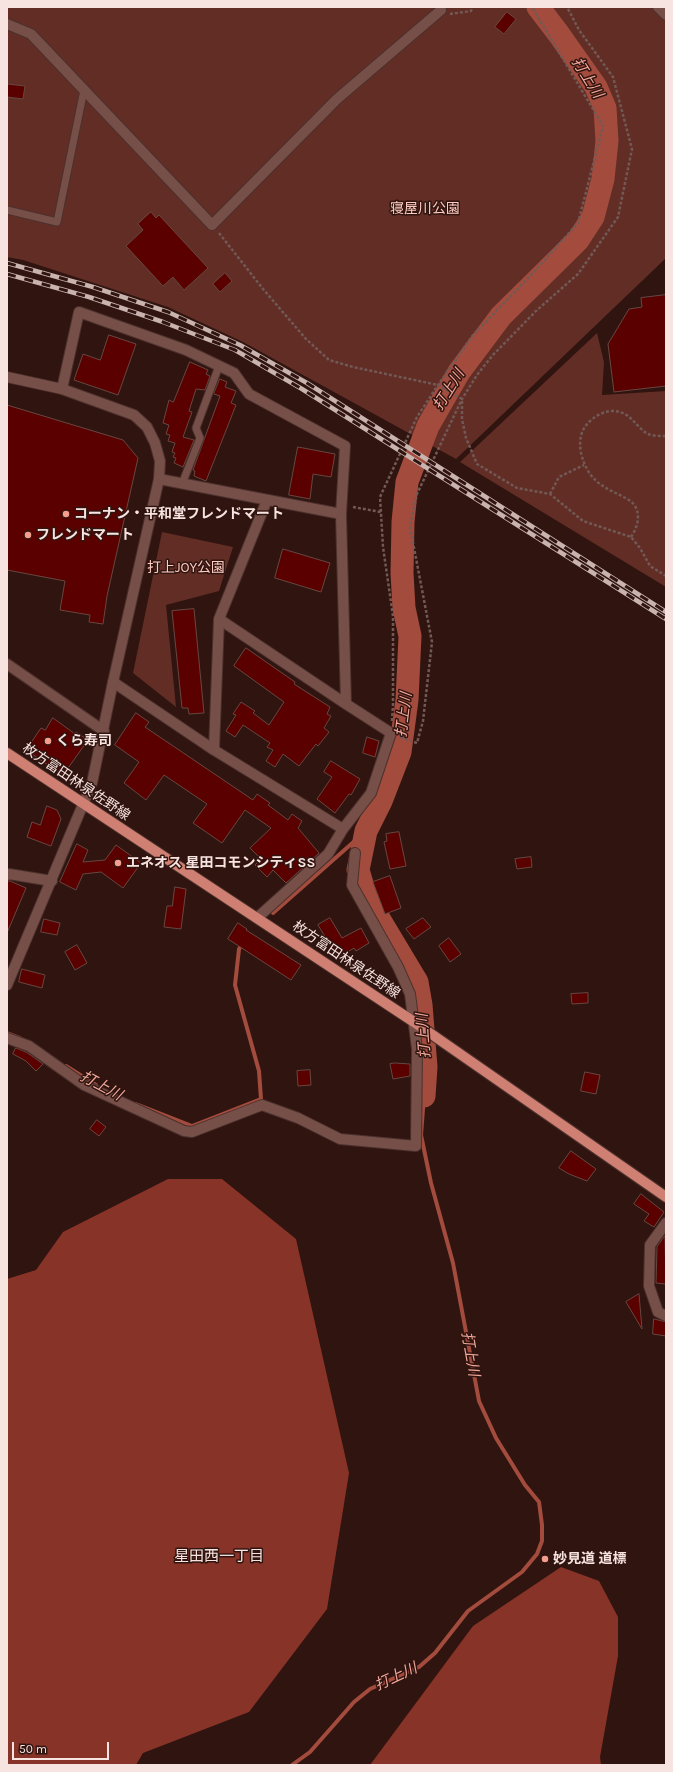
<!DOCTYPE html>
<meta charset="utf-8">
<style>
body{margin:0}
#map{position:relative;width:673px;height:1772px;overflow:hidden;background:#301410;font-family:Karla,sans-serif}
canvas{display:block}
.frame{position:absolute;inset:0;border:8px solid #f7e3df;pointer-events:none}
.scale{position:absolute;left:12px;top:1742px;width:97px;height:18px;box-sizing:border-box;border:2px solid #f7e3df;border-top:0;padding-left:5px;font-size:12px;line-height:14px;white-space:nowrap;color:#f7e3df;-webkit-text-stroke:3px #301410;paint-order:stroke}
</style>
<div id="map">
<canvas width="673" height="1772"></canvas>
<div class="frame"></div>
<div class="scale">50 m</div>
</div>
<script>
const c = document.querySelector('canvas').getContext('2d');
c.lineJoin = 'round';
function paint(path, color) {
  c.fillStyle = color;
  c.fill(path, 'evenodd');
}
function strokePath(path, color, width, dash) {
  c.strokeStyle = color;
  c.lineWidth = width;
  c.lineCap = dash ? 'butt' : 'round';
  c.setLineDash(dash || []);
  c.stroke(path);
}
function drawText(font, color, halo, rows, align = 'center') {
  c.font = font + ' Karla,"Noto Sans JP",sans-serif';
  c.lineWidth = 3;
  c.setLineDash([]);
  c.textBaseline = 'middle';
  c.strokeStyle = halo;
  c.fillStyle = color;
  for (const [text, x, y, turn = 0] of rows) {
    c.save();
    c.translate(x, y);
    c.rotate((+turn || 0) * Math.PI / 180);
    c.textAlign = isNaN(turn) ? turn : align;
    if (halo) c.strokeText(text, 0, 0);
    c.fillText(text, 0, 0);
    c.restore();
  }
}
const green = new Path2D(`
 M 7,7 L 666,7 L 666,258 L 456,459 L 243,342 L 168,307 L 23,260 L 7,257 Z
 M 597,333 L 604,362 L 602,395 L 666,391 L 666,587 L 460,462 Z
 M 162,532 L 233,547 L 219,591 L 166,605 L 176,707 L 133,673 Z`);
const forest = new Path2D(`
 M 168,1179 L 222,1179 L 296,1239 L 349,1473 L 327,1609 L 249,1712 L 143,1753 L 136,1765 L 7,1765 L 7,1279 L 36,1270 L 63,1232 Z
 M 561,1567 L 599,1581 L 618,1617 L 618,1656 L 600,1757 L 601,1765 L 370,1765 L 473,1626 Z`);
const stream = new Path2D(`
 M 273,913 L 366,831
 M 7,1033 L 20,1038
 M 66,1066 L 96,1085
 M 136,1104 L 192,1126 L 261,1099 L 259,1071 L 235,985 L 239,949 L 243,942
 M 292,1765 L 310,1752 L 354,1702 L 370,1689 L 419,1667 L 435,1653 L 468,1611 L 522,1572 L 537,1554 L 542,1541 L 542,1525 L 539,1502 L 525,1485 L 496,1438 L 479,1401 L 453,1263 L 431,1183 L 421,1135 L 424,1096`);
const river = new Path2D(`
 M 424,1096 L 426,1067 L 421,1005 L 417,982 L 366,897 L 358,870 L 366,831 L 381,801 L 400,752 L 407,700 L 410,636 L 404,608 L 402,573 L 403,522 L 407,482 L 428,426 L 459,372 L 501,316 L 578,240 L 593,217 L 603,179 L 607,141 L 605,108 L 596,87 L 558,33 L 538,7`);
const building = new Path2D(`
 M 507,12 L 516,19 L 504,34 L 495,27 Z
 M 7,84 L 25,86 L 23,99 L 7,97 Z
 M 151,212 L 156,218 L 159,215 L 208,268 L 184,290 L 173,277 L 163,286 L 126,246 L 143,230 L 138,224 Z
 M 225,273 L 232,281 L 220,292 L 213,284 Z
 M 666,295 L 666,386 L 614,392 L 608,344 L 629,309 L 642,307 L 641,298 Z
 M 109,335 L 136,344 L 118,395 L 74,380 L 83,354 L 100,360 Z
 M 190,362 L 208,370 L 206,374 L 210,376 L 205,390 L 196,389 L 189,411 L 192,412 L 183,437 L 194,440 L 183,467 L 174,463 L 176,458 L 173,457 L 175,453 L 172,452 L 175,443 L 168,441 L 170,435 L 166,434 L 169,425 L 163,423 L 169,400 L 173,402 Z
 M 220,379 L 227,382 L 225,387 L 236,391 L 231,403 L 236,405 L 206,481 L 194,476 L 195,471 L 193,470 L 220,396 L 214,394 Z
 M 7,405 L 123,440 L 138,458 L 107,596 L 103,624 L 89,622 L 90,615 L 60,610 L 65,581 L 7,570 Z
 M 298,447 L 335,454 L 331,477 L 313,474 L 310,499 L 289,495 Z
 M 283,549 L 330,563 L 321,592 L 275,578 Z
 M 194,609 L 204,713 L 189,714 L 188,708 L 182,708 L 172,611 Z
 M 246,648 L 295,682 L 294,684 L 330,707 L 327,714 L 331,716 L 324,728 L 329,732 L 318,746 L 316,744 L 299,766 L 283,754 L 275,767 L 266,761 L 273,750 L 267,747 L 270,743 L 243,725 L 235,737 L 226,731 L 236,715 L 233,714 L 241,702 L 255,711 L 253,713 L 269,725 L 284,702 L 234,666 Z
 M 136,713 L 149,722 L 145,727 L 253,800 L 257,794 L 270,803 L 268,805 L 288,820 L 292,814 L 302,821 L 298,828 L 319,853 L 286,883 L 273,870 L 267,877 L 255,865 L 261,859 L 250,848 L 271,828 L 245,810 L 222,843 L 193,823 L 207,804 L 164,775 L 146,800 L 124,783 L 139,762 L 115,745 Z
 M 53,718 L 75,734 L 76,732 L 88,740 L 63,775 L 26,750 L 41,728 L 45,730 Z
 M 367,737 L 379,741 L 375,757 L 363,753 Z
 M 331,761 L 360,779 L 351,795 L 349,794 L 335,813 L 317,799 L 332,777 L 324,772 Z
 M 47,806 L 57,810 L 61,819 L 51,846 L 27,837 L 32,822 L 40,825 Z
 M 399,832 L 406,866 L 390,869 L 384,842 L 387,841 L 386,834 Z
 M 77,844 L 88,850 L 83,862 L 105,860 L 116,845 L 141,863 L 123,888 L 101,872 L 83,874 L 76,890 L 60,882 Z
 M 531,857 L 532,867 L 517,869 L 515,859 Z
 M 390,876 L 401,908 L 385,914 L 373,882 Z
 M 7,881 L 10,881 L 26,888 L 7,933 Z
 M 175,887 L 186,889 L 181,929 L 164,927 L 167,906 L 172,906 Z
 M 330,918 L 342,938 L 361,928 L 369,943 L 356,951 L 354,948 L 338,958 L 318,925 Z
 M 423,918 L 431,927 L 414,939 L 406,929 Z
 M 44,919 L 60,923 L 57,935 L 41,932 Z
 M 238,923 L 247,929 L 246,930 L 301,965 L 291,980 L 228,939 Z
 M 449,938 L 461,954 L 450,962 L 439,946 Z
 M 77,945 L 87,963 L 75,970 L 65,952 Z
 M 22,969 L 45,975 L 42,988 L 19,982 Z
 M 588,993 L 588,1003 L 572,1004 L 571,994 Z
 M 16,1048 L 26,1052 L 43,1064 L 36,1071 L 26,1061 L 13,1054 Z
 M 395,1063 L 410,1064 L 410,1076 L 393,1079 L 390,1064 Z
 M 310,1070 L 311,1085 L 298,1086 L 297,1071 Z
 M 585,1072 L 600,1075 L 596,1094 L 581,1091 Z
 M 97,1120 L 106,1127 L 99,1136 L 90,1129 Z
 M 571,1151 L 596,1169 L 587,1181 L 569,1174 L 559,1168 Z
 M 641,1194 L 664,1212 L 654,1227 L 644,1221 L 649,1214 L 634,1204 Z
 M 665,1236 L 666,1284 L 656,1283 L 657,1247 Z
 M 639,1294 L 642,1329 L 626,1302 Z
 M 654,1319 L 666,1322 L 666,1336 L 653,1334 Z`);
const path = new Path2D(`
 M 450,14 L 471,11 L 473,7
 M 219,233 L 263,289 L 306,339 L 329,360 L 353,367 L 438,385 L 462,399 L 462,419 L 466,438 L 477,464 L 517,488 L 550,494 L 583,521 L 631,537 L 640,548 L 650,566 L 666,576
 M 550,494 L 559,477 L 584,465
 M 353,507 L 381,512
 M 631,537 C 637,528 641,516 635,506 C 631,500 625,498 620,495 C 598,485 587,477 581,453 C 579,441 580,431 589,422 C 595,416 604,411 613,411 C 632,412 634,426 648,434 C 653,436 660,436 666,436
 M 392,721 L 393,705 L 393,616 L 383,547 L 380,497 L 417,417 L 438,385 L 473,335 L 534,272 L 578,223 L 603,126 L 532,7
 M 400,737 L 417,743 L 423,721 L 432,642 L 410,527 L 417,494 L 462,399 L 477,375 L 492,356 L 536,311 L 578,274 L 618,217 L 632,149 L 613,77 L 579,30 L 567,7`);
const service = new Path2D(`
 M 7,210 L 57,222 L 84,90
 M 182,484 L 200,438 L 196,428 L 219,366`);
const pedestrian = new Path2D(`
 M 7,24 L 31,34 L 212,225 L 337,99 L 441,10`);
const minor = new Path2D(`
 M 62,389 L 79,312 L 186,350 L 234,373 L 249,394 L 345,446 L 341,514 L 346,704 L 391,733 L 371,793 L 343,829
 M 159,479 L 341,514
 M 219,619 L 267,500
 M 113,682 L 214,750 L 343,829 L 328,854 L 257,918
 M 214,750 L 219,619 L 346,704
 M 7,875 L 9,874 L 52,881
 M 7,1038 L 29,1046 L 84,1085 L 184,1131 L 192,1132 L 262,1105 L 298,1118 L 340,1139 L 416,1146 L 417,1049 L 410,994 L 398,967 L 352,885 L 355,853
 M 666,1223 L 650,1245 L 649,1286 L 658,1312 L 666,1316`);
const tertiary = new Path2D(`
 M 658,7 L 666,15
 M 7,377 L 62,389 L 134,415 L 147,427 L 155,443 L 160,461 L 159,479 L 113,682 L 92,783 L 7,985
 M 7,664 L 104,731`);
const primary = new Path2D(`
 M 7,753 L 414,1022 L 666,1197`);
const rail = new Path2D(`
 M 7,263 L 93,287 L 168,312 L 240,345 L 307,383 L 666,612
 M 7,274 L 89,297 L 163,322 L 235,350 L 302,389 L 666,619`);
const markers = [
 [66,514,4,"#f59d8e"],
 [28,535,4,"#f59d8e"],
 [48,741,4,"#f59d8e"],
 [118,863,4,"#f59d8e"],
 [545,1559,4,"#f59d8e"]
];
const parkNames = [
 ["寝屋川公園",425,209],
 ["打上JOY公園",186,568]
];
const poiNames = [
 ["コーナン・平和堂フレンドマート",74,514],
 ["フレンドマート",36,535],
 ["くら寿司",56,741],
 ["エネオス 星田コモンシティSS",126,863],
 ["妙見道 道標",553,1559]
];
const streetNames = [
 ["枚方富田林泉佐野線",76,782,34],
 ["枚方富田林泉佐野線",346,960,34]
];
const waterNames = [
 ["打上川",587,78,58],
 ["打上川",449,390,-58],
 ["打上川",404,715,-83],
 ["打上川",424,1036,-94],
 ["打上川",101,1086,28],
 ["打上川",470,1354,80],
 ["打上川",396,1677,-25]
];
const neighbourhoodNames = [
 ["星田西一丁目",219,1557]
];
paint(green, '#612d25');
paint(forest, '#883327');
strokePath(stream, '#a34b3d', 4);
strokePath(river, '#a34b3d', 23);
paint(building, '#5a0100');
strokePath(building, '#674741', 1);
strokePath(service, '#4c312d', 9);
strokePath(pedestrian, '#4c312d', 12);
strokePath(minor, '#4c312d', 12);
strokePath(tertiary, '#4c312d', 12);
strokePath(primary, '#4c312d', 12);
strokePath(path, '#725955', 2.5, [3, 2]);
strokePath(service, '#764f48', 7);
strokePath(pedestrian, '#764f48', 10);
strokePath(minor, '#764f48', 10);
strokePath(tertiary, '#764f48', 10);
strokePath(primary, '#cf8072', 10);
strokePath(rail, '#c9b3af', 4.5);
strokePath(rail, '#301410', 3, [9]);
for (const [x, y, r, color] of markers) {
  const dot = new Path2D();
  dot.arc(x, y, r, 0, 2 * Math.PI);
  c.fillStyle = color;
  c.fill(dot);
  strokePath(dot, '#301410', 1.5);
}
drawText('14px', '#fecbc1', '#301410', parkNames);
drawText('bold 14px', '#f7e3df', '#301410', poiNames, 'left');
drawText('14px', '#f7e3df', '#301410', streetNames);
drawText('italic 15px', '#f2a99b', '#301410', waterNames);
drawText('15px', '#f7e3df', '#301410', neighbourhoodNames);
</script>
